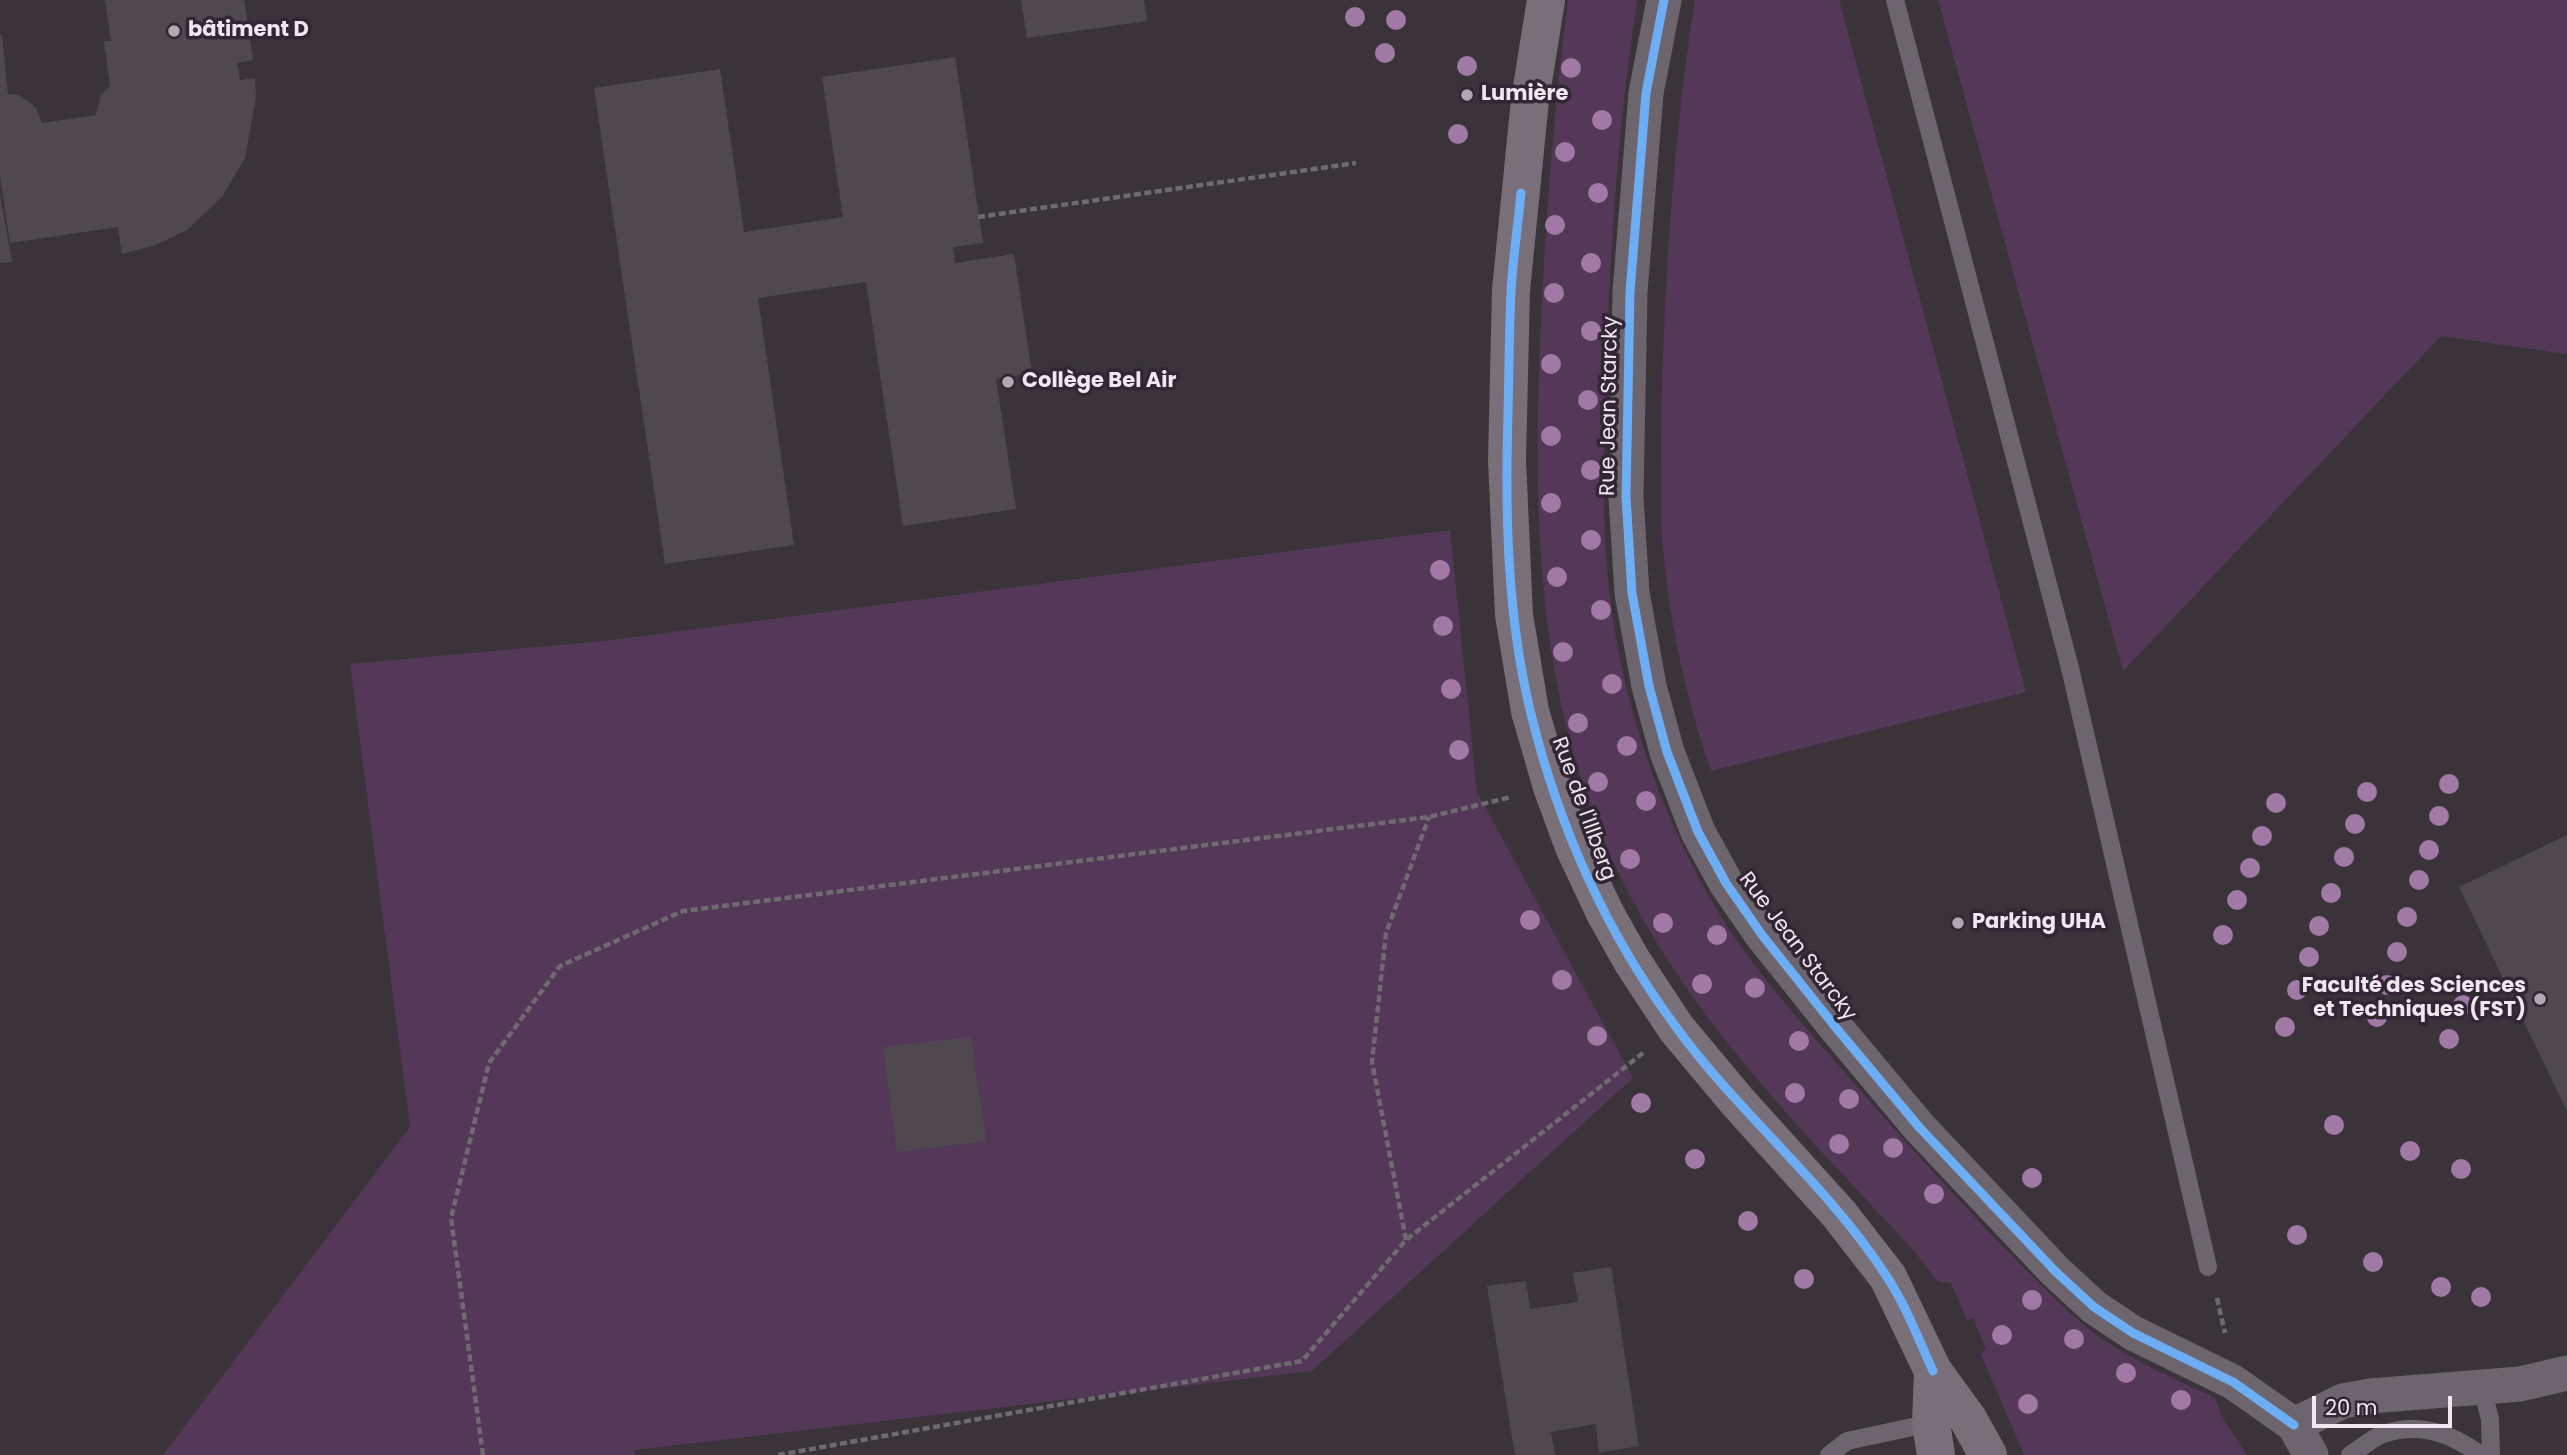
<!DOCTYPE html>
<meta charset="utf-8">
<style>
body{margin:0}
#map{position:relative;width:2567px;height:1455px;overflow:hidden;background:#3a343a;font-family:Poppins,sans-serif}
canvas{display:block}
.scale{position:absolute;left:2312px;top:1396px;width:140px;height:32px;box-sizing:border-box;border:4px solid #efe6f0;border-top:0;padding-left:9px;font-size:21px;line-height:24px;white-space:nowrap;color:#efe6f0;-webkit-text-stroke:5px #322634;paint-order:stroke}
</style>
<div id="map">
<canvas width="2567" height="1455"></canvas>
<div class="scale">20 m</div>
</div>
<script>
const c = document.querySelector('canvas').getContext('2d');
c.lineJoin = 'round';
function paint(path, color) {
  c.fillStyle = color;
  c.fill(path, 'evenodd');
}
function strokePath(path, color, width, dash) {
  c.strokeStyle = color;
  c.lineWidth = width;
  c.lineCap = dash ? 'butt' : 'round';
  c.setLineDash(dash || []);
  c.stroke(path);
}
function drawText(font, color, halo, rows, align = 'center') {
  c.font = font + ' Poppins,sans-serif';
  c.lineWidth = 7;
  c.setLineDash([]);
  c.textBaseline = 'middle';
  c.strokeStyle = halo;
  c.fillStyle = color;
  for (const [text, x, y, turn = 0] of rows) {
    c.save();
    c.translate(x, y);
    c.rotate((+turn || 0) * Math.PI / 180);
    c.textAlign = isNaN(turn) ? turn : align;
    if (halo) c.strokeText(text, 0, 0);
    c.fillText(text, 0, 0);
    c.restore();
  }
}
const green = new Path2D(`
 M 1568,0 L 1637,0 C 1620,114 1611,228 1607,344 C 1605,410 1602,476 1605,541 C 1612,673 1652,803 1720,915 C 1742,952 1772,987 1799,1020 C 1835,1062 1871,1103 1908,1144 C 1950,1190 1992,1237 2037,1281 C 2059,1303 2080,1324 2105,1341 C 2140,1364 2177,1380 2215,1398 L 2222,1417 L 2247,1455 L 2024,1455 L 1981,1354 L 1986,1349 L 1973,1318 L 1967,1320 L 1951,1283 L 1937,1281 L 1915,1252 C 1813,1141 1703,1034 1632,899 C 1535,718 1532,521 1541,322 C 1546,214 1554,107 1568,0 Z
 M 1695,0 L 1839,0 L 2026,692 L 1711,771 C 1686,699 1670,625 1663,549 C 1660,519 1662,489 1661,459 C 1661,390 1664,321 1668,253 C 1674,168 1681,84 1695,0 Z
 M 1938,0 L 2567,0 L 2567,354 L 2441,336 L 2123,671 Z
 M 1450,530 L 1477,792 L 1633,1078 L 1312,1371 L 635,1450 L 634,1455 L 163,1455 L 410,1127 L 350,664 L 604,641 Z`);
const building = new Path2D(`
 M 105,0 L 244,0 L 253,60 L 237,63 L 240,80 L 255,78 L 256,96 L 245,158 L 222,197 L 187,230 L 156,245 L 122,254 L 118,227 L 10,243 L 0,176 L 0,35 L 2,35 L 8,94 L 18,95 L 31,103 L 36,108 L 42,123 L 96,115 L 101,95 L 110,86 L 104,41 L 111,41 Z
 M 1021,0 L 1144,0 L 1147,21 L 1027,38 Z
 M 955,57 L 983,243 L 953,247 L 955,263 L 1014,254 L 1032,373 L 996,379 L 1016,509 L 903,526 L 866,282 L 758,298 L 794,545 L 665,564 L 594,88 L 720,69 L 744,232 L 843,217 L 822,77 Z
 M 0,194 L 12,262 L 0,263 Z
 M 2567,835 L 2567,1111 L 2459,887 Z
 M 971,1037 L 986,1141 L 897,1152 L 883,1047 Z
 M 1611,1267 L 1639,1446 L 1599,1453 L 1596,1424 L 1551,1432 L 1555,1455 L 1515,1455 L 1487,1286 L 1526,1281 L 1530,1309 L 1578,1302 L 1573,1273 Z`);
const path = new Path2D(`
 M 978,217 L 1356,163
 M 1406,1240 L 1372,1062 L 1386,933 L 1429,817
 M 2217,1298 L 2225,1333
 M 483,1455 L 451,1218 L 489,1063 L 560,966 L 683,911 L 1429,817 L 1511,797
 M 778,1455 L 1302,1361 L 1406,1240 L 1643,1053`);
const lane = new Path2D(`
 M 1895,0 L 2070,668 L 2208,1267
 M 2482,1388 L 2490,1419 L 2491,1455
 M 1829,1455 L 1847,1441 L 1931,1423
 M 2350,1455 C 2360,1449 2372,1438 2383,1434 C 2421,1422 2450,1433 2481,1455`);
const street = new Path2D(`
 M 1664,0 L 1646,93 L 1630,292 L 1626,497 L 1632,593 L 1649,686 L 1667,752 L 1698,832 L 1726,883 L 1762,935 L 1837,1029 L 1919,1127 L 2055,1271 L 2094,1307 L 2133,1333 L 2233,1382 L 2294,1425
 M 2311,1455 L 2294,1425 L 2343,1401 L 2370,1396 L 2520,1384 L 2567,1373`);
const primary = new Path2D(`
 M 1546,0 L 1530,100 L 1511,290 L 1507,460 L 1514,615 L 1530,711 L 1552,787 L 1574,847 L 1605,913 L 1632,961 L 1676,1028 L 1737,1101 L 1839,1214 L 1888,1277 L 1933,1371 L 1968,1419 L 1988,1455
 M 1933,1371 L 1931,1423 L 1936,1455`);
const cycleway = new Path2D(`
 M 1664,0 L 1646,93 L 1630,292 L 1626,497 L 1632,593 L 1649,686 L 1667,752 L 1698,832 L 1726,883 L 1762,935 L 1837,1029 L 1919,1127 L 2055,1271 L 2094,1307 L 2133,1333 L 2233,1382 L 2294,1425
 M 1521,193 C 1518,225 1513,258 1511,291 C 1509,332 1509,374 1508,415 C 1505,514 1507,617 1531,714 C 1559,827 1607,934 1676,1027 C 1740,1115 1828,1185 1887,1277 C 1906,1306 1919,1340 1933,1371`);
const trees = [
 [1355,17],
 [1396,20],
 [1385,53],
 [1467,66],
 [1571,68],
 [1602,120],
 [1458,134],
 [1565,152],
 [1598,193],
 [1555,225],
 [1591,263],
 [1554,293],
 [1591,331],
 [1551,364],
 [1588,400],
 [1551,436],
 [1591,470],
 [1551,503],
 [1591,540],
 [1440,570],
 [1557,577],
 [1601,610],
 [1443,626],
 [1563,652],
 [1612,684],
 [1451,689],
 [1578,723],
 [1627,746],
 [1459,750],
 [1598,782],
 [2449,784],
 [2367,792],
 [1646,801],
 [2276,803],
 [2439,816],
 [2355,824],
 [2262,836],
 [2429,850],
 [2344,857],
 [1630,859],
 [2250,868],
 [2419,880],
 [2331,893],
 [2237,900],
 [2407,917],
 [1530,920],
 [1663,923],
 [2319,926],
 [1717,935],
 [2223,935],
 [2397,952],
 [2309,957],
 [1562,980],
 [1702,984],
 [2387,985],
 [1755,988],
 [2297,990],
 [2463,1005],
 [2377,1017],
 [2285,1027],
 [1597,1036],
 [2449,1039],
 [1799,1041],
 [1795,1093],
 [1849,1099],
 [1641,1103],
 [2334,1125],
 [1839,1144],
 [1893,1148],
 [2410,1151],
 [1695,1159],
 [2461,1169],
 [2032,1178],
 [1934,1194],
 [1748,1221],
 [2297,1235],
 [2373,1262],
 [1804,1279],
 [2441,1287],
 [2481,1297],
 [2032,1300],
 [2002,1335],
 [2074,1339],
 [2126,1373],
 [2181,1400],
 [2028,1404]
];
const markers = [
 [174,31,7,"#b0a8b0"],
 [1467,95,7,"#b0a8b0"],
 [1008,382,7,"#b0a8b0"],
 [1958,923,7,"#b0a8b0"],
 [2540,999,7,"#b0a8b0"]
];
const poiNames = [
 ["bâtiment D",188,31],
 ["Lumière",1481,95],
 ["Collège Bel Air",1022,382],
 ["Parking UHA",1972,923],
 ["Faculté des Sciences",2526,987,"right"],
 ["et Techniques (FST)",2526,1011,"right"]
];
const streetNames = [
 ["Rue Jean Starcky",1610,406,-89],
 ["Rue de l'Illberg",1583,809,70],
 ["Rue Jean Starcky",1797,947,53]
];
paint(green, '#543857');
paint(building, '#4f494f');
strokePath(path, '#6f6a70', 4.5, [7, 3.5]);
strokePath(lane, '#6d656e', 18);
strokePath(street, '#6d656e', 35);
strokePath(primary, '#786f79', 38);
strokePath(cycleway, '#6dadf4', 9);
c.fillStyle = '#a079a5';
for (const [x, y] of trees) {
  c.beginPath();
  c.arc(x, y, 10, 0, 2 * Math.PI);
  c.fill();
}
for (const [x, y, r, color] of markers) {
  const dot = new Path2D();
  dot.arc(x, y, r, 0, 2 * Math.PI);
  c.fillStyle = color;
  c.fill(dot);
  strokePath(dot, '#322634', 2.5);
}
drawText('bold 21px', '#efe6f0', '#322634', poiNames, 'left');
drawText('21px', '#efe6f0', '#322634', streetNames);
</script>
